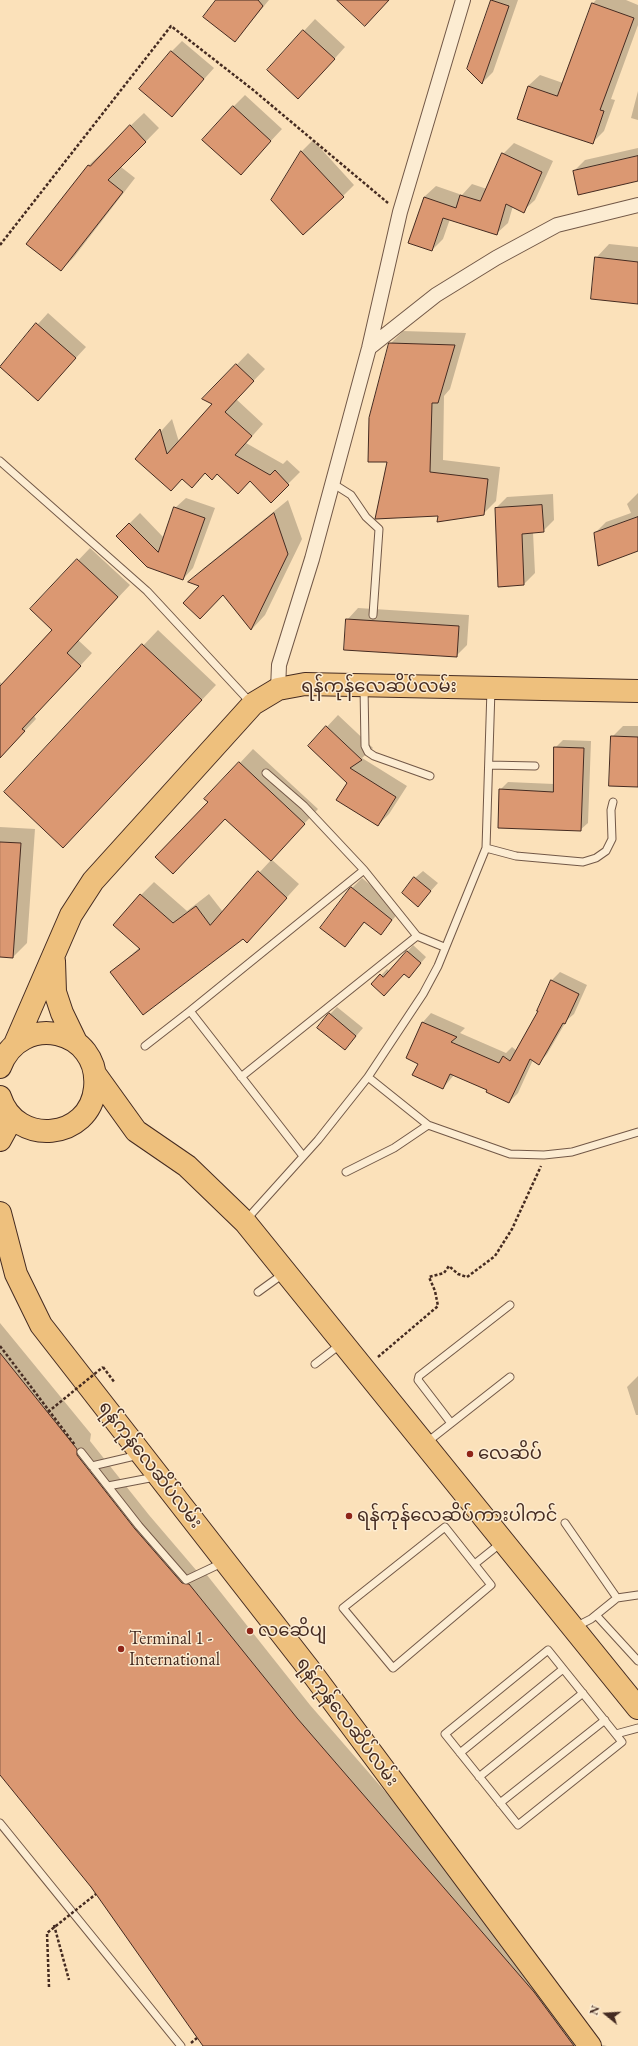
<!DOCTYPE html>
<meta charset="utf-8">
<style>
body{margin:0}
#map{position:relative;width:638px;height:2046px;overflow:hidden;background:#fbe1ba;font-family:"EB Garamond",serif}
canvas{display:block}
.north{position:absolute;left:586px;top:1994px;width:40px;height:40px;-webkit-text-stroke:3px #fcecd2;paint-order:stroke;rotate:288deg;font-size:11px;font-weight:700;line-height:16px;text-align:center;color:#452b21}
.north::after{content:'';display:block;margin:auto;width:14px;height:18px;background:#452b21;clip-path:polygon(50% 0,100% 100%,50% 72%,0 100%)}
</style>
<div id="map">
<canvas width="638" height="2046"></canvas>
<div class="north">N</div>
</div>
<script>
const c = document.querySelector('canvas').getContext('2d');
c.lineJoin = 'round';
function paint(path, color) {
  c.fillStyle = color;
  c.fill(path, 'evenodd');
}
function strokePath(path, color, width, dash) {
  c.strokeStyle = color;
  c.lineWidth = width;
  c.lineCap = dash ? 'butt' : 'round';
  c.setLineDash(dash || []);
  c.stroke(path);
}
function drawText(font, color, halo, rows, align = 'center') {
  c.font = font + ' "EB Garamond","Noto Sans Myanmar",serif';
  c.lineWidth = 3;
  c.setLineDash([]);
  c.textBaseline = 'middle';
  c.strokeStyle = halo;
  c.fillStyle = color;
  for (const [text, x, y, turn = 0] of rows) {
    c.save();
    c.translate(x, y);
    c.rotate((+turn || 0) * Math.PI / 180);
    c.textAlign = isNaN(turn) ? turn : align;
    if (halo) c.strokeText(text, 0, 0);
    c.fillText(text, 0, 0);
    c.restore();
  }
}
const shadow = new Path2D(`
 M 218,0 L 269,0 L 235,41 Z
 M 492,0 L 518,0 L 493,72 L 482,83 L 468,69 Z
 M 596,0 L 626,0 L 638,5 L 638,25 L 611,99 L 615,100 L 604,131 L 593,142 L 528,86 L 540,75 L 563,83 L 593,3 Z
 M 315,19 L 345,47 L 310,86 L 268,70 Z
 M 182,41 L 214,68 L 172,115 L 171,52 Z
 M 638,91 L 638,120 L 631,118 Z
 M 245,95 L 282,129 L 241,173 L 233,107 Z
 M 144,113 L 159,128 L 121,167 L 135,178 L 74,257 L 61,270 L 28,244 L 89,165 Z
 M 313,140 L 354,185 L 343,196 L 272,200 L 302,151 Z
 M 514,143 L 553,161 L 535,200 L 523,211 L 513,206 L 508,223 L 496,234 L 450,219 L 443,239 L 432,250 L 424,197 L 436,186 L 462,195 L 472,184 L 487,189 L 503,154 Z
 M 638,148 L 638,180 L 574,171 L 585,160 Z
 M 609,244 L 638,247 L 638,303 L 596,258 Z
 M 48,313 L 86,347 L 38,399 L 0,366 Z
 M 403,331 L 466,333 L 450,389 L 444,396 L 443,460 L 500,467 L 496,501 L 483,514 L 439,515 L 388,461 L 390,344 Z
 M 248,353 L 265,369 L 236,399 L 263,424 L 246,443 L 283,464 L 287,460 L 300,472 L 271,501 L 250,480 L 206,472 L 183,478 L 136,459 L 172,419 L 179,442 L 213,404 L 204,399 Z
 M 638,493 L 638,549 L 595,533 L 606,522 L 631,513 L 627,504 Z
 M 553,494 L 554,520 L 543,531 L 533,532 L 535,573 L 524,584 L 496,508 L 507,497 Z
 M 186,498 L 215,508 L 193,568 L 183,579 L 117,536 L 140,513 L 164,538 L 175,508 Z
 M 288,500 L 302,539 L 265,615 L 252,629 L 224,594 L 190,581 L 204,568 Z
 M 90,548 L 130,585 L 78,640 L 92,653 L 34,716 L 36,719 L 0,757 L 0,682 L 2,684 L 53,630 L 32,609 Z
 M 358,608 L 469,615 L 467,645 L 456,656 L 347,620 Z
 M 158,630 L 216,685 L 63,847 L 5,792 Z
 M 338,715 L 373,748 L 362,758 L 407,786 L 389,814 L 378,825 L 348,782 L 309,746 Z
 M 623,726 L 638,726 L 638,786 L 612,737 Z
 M 563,740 L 591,741 L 588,823 L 580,830 L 500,790 L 508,782 L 554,784 L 555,748 Z
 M 253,749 L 318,809 L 271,859 L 299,884 L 259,928 L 243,938 L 112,972 L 140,947 L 141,895 L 154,882 L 187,911 L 209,894 L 223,912 L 271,860 L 206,799 Z
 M 0,827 L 35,829 L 27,943 L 13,957 L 0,956 Z
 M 423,871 L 438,883 L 418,905 L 415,878 Z
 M 362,878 L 401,910 L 381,933 L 365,922 L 345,946 L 352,888 Z
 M 413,945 L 426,957 L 415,970 L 373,984 L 387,969 L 390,972 Z
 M 560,972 L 587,985 L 574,1014 L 567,1020 L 547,1054 L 539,1063 L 533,1060 L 518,1093 L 509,1102 L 488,1090 L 454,1075 L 443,1088 L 419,1063 L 407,1058 L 423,1022 L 431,1013 L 465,1028 L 460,1033 L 506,1053 L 512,1047 L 517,1051 L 540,1011 L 551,981 Z
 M 337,1007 L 363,1028 L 345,1049 L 330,1014 Z
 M 0,1323 L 91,1434 L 90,1441 L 149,1515 L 196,1570 L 203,1570 L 310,1705 L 548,1979 L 599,2044 L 607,2046 L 204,2046 L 91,1887 L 0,1774 Z
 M 638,1376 L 638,1415 L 636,1415 L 627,1387 Z`);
const building = new Path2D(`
 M 216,0 L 258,0 L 263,6 L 235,42 L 203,17 Z
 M 337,0 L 389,0 L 365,26 Z
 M 491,0 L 509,6 L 482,84 L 467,69 Z
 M 592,3 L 634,18 L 600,110 L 604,111 L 593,144 L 517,119 L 528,86 L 557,96 Z
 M 303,30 L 335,59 L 298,99 L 267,70 Z
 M 171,51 L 204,79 L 172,117 L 139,89 Z
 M 233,106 L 271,141 L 241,175 L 202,140 Z
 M 130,125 L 146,142 L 108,180 L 123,192 L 61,271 L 26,244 L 88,165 L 90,166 Z
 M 301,151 L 344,197 L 303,235 L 271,200 Z
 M 502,153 L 542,172 L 524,213 L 506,204 L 497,235 L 443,218 L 432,251 L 408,243 L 424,197 L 456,208 L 460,195 L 480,201 Z
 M 638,156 L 638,181 L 578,195 L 573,171 Z
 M 595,257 L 638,262 L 638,304 L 591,299 Z
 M 36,323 L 76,358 L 38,401 L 0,367 Z
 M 389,343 L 455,345 L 438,403 L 432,403 L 430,472 L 488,479 L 484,515 L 437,522 L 438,516 L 375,519 L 387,462 L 368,462 L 369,418 Z
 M 236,364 L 254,381 L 225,412 L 252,436 L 235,455 L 270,475 L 275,470 L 289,485 L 271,503 L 250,481 L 238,494 L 217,474 L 212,480 L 205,473 L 192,488 L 182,479 L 171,491 L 135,459 L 160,429 L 167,454 L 212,404 L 202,399 Z
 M 542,505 L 544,532 L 522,534 L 524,585 L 498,587 L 495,508 Z
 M 174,507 L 205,518 L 183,580 L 147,567 L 116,536 L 129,523 L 158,552 Z
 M 274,513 L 288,554 L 251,630 L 223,595 L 200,619 L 183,603 L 199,586 L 188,582 Z
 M 638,517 L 638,551 L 598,566 L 594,533 Z
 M 77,559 L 118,597 L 67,653 L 81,666 L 22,729 L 25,731 L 0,758 L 0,686 L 52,630 L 30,609 Z
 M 346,619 L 459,626 L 457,657 L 344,650 Z
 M 142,644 L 202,700 L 63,848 L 4,792 Z
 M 326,726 L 362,760 L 350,768 L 396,797 L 378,826 L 336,800 L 347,783 L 308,746 Z
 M 611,736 L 638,737 L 638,787 L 609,786 Z
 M 554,747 L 584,748 L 581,831 L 498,828 L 499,789 L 553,792 Z
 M 239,762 L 305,824 L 271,861 L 225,819 L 173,874 L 155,857 L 208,802 L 204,799 Z
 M 0,842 L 21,843 L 13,958 L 0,957 Z
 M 258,871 L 287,898 L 247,943 L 243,939 L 143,1015 L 110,972 L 140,949 L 113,925 L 140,894 L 173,923 L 196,906 L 210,925 Z
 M 414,877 L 431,891 L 418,907 L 402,893 Z
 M 351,887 L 392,920 L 381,935 L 364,922 L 345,947 L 320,928 Z
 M 407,951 L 421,963 L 409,978 L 404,974 L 384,996 L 371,984 L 380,974 L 383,977 Z
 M 551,980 L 579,994 L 565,1024 L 563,1023 L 539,1065 L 530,1059 L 509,1103 L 486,1092 L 487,1090 L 450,1074 L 443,1089 L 412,1075 L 418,1064 L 406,1058 L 422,1022 L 457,1037 L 451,1042 L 499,1063 L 503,1056 L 510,1061 L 538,1011 L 537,1011 Z
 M 329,1013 L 356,1036 L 345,1050 L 317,1028 Z
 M 0,1353 L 77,1449 L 77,1455 L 135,1529 L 182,1583 L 189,1584 L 297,1718 L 534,1992 L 574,2046 L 203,2046 L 91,1887 L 0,1775 Z`);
const path = new Path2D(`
 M 0,245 L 171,26 L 252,89 L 388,203
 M 0,1346 L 75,1445
 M 378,1357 L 438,1306 L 435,1291 L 429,1277 L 444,1273 L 449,1266 L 458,1274 L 467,1277 L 495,1256 L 512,1229 L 541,1166
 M 103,1367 L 115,1383
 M 54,1925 L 69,1980
 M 191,2043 L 197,2038`);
const lane = new Path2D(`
 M 0,461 L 147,591 L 251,703
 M 332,483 L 351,495 L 366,517 L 379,529 L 373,615
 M 364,687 L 365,746 L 368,752 L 374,756 L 430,776
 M 489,765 L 535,766
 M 266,773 L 304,806 L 364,870 L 417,936 L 444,947
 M 486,848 L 516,856 L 583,862 L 596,858 L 606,851 L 612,839 L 611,810 L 613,802
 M 145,1046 L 190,1011
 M 241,1077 L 417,936
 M 368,1077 L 423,994 L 438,966 L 486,848 L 491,689
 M 303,1156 L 190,1011 L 364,870
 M 346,1172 L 394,1148 L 428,1125
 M 246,1220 L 318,1140 L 368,1077 L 428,1125 L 510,1154 L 544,1155 L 572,1152 L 638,1132
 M 258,1292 L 283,1274
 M 315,1364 L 341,1344
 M 451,1423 L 418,1380 L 419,1376 L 510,1305
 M 426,1443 L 510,1377
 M 81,1452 L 139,1526 L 186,1580
 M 92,1466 L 139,1455
 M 108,1486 L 155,1477
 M 565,1523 L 617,1598
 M 445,1527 L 491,1585 L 393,1668 L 343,1608 Z
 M 476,1563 L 501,1543
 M 186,1580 L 224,1562
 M 596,1615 L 638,1661
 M 575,1627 L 591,1619 L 617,1598 L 638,1595
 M 548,1650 L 622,1742 L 518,1825 L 445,1734 Z
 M 616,1734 L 638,1728
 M 460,1753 L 563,1669
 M 479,1777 L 583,1693
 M 500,1803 L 605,1720
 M 0,1823 L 181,2046`);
const street = new Path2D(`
 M 369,348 L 436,295 L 496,258 L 557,225 L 638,205
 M 278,689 L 279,665 L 312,559 L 369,348 L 400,212 L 463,0`);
const primary = new Path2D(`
 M 54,961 L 55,992 L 62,1013 L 76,1042
 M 15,1044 L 71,915 L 93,881 L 253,704 L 278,689 L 305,684 L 638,691
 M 0,1067 C 21,1011 101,1029 95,1088 C 90,1140 16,1147 0,1097
 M 95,1074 L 136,1131 L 187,1166 L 245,1222 L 638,1708
 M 0,1140 L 12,1118
 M 0,1213 L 16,1274 L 41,1325 L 309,1669 L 590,2046`);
const pathBridge = new Path2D(`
 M 48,1412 L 103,1367
 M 49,1987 L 47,1933 L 96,1894`);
const markers = [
 [470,1454,4,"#8f2418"],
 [349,1516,4,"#8f2418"],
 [250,1631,4,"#8f2418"],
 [121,1649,4,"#8f2418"]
];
const streetNames = [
 ["ရန်ကုန်လေဆိပ်လမ်း",379,687],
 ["ရန်ကုန်လေဆိပ်လမ်း",150,1465,52],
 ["ရန်ကုန်လေဆိပ်လမ်း",347,1722,53]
];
const poiNames = [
 ["လေဆိပ်",478,1454],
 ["ရန်ကုန်လေဆိပ်ကားပါကင်",357,1516],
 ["လဆေိပျ",258,1631],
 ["Terminal 1 -",129,1639],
 ["International",129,1660]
];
paint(shadow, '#0003');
paint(building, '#db9872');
strokePath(building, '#452b21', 1);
strokePath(lane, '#725847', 9);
strokePath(street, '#725847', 16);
strokePath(primary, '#452b21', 24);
strokePath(path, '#452b21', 2.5, [3, 2]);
strokePath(lane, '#fcecd2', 7);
strokePath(street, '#fcecd2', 14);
strokePath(primary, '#eec07d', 22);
strokePath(pathBridge, '#452b21', 2.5, [3, 2]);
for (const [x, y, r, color] of markers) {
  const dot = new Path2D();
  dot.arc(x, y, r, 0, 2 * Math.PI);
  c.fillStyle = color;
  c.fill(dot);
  strokePath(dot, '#fcecd2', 1.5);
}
drawText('18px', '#452b21', '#fcecd2', streetNames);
drawText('18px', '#452b21', '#fcecd2', poiNames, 'left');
</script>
